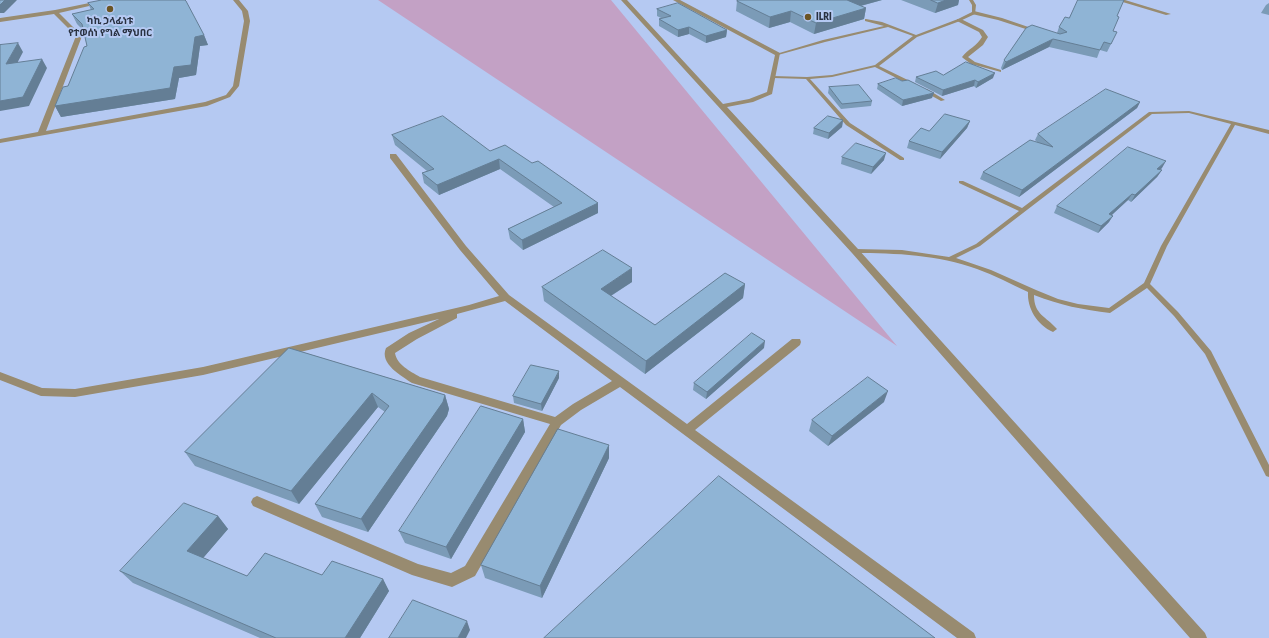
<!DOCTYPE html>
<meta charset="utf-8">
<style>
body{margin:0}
canvas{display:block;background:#b5c9f2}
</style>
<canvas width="1269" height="638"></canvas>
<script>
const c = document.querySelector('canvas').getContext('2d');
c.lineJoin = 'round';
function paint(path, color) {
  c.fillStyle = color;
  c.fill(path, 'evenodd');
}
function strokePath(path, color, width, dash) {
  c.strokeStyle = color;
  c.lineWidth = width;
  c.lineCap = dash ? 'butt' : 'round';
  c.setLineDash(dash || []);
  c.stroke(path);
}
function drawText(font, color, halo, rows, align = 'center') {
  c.font = font + ' "Fira Sans Condensed","Noto Sans Ethiopic",sans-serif';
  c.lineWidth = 4;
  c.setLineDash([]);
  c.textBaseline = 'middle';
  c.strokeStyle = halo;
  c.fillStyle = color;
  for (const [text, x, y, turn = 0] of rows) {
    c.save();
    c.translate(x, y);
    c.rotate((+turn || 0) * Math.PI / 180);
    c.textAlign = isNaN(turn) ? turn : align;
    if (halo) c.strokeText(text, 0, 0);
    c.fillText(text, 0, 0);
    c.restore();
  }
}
const green = new Path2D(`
 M 378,0 L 611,0 L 897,346 Z`);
const lane = new Path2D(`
 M 969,0 L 973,0 L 976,5 L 975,14 L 960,21 L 917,37 L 879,66 L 916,84 L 916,86 L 912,86 L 875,67 L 832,77 L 810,79 L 850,123 L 904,158 L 904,160 L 900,160 L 846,125 L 806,79 L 773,78 L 771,77 L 773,76 L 807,77 L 832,75 L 875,65 L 913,36 L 888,27 L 825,42 L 778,55 L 776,54 L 823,40 L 884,26 L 865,21 L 865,19 L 866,19 L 882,22 L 916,35 L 958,19 L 972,12 L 972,5 Z
 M 923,89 L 927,89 L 945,100 L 941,101 L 923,91 Z
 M 1189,111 L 1269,130 L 1269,134 L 1235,125 L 1167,246 L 1150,284 L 1178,312 L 1211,351 L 1269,465 L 1269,477 L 1266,476 L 1205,354 L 1174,316 L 1147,288 L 1110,313 C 1084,310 1059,305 1034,295 C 1034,315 1046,316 1057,329 L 1053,332 C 1037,325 1027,308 1028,292 C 1011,284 994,275 977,269 C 938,255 896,253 855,253 L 852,251 L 855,249 L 902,250 L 949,257 L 976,244 L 1019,211 L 959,183 L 959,181 L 963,181 L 1022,208 L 1149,112 ZM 1189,113 L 1231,124 L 1161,246 L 1144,283 L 1109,308 L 1078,304 L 1058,299 L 1036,290 L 991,270 L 956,258 L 980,246 L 1152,114 Z`);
const street = new Path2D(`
 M 104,0 L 115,0 L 59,13 L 82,36 L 46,131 L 205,102 L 226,95 L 233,86 L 244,21 L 242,11 L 233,0 L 239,0 L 248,11 L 250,21 L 239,86 L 230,97 L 207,106 L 0,143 L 0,139 L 38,132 L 76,36 L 54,14 L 0,22 L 0,18 L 55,10 Z
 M 621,0 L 627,0 L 723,104 L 749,99 L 767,92 L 775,55 L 673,0 L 680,0 L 780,53 L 772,94 L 753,102 L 727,107 L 858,249 L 1205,633 L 1207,638 L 1190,638 L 852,253 Z
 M 1116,0 L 1125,0 L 1171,14 L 1166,15 Z
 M 974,11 L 1002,18 L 1043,32 L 1038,33 L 998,20 L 972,14 L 972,12 Z
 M 957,19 L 961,19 L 983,30 L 988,37 L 983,45 L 968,57 L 975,62 L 1001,70 L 1001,72 L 971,64 L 963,58 L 962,57 C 968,49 977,46 982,37 L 979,32 L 957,21 Z
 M 390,154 L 396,154 L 466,246 L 509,295 L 687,424 L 792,339 L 800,339 L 801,342 L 800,345 L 695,430 L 974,633 L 976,638 L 957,638 L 620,387 L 581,410 L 561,425 L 475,576 L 452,587 L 412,575 L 253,506 L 251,502 L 253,498 L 257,496 L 418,564 L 451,573 L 465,566 L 550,424 L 412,383 C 402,376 379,364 386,348 L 409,333 L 439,319 L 203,375 L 75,397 L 41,396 L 0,380 L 0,372 L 42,388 L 75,389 L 203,367 L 469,305 L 499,296 L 460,250 L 390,158 ZM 505,301 L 612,381 L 573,404 L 555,417 L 420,377 C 410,371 397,365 395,353 L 417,339 L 457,318 L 457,314 Z`);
const wall = new Path2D(`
 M 739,0 L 882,0 L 861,6 L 866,8 L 864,19 L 814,34 L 790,22 L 769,28 L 736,11 L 737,1 Z
 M 901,0 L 959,0 L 958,5 L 935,13 Z
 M 88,3 L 204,35 L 208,45 L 200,46 L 196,75 L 179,78 L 175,99 L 61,117 L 55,106 L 68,86 L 87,46 L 83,30 L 77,24 L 72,14 L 91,10 Z
 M 1269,3 L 1269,15 L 1261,13 L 1266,5 Z
 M 657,9 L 727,30 L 726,37 L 706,43 L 689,34 L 678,37 L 659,26 L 659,19 L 661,18 L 657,16 Z
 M 1117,16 L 1113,31 L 1113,40 L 1107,52 L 1100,50 L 1097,58 L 1049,47 L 1002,70 L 1001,68 L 1004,60 L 1057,33 L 1059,27 L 1069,18 Z
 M 943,75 L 993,78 L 976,88 L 974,86 L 942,96 L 915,82 L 916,77 Z
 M 878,84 L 932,98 L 902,106 L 877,89 Z
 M 829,87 L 872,101 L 871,106 L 841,109 L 828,93 Z
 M 1140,102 L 1137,108 L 1019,197 L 980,179 L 983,172 L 1037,142 L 1035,140 L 1038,134 Z
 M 843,120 L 842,127 L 828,139 L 813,134 L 814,128 Z
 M 970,121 L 967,128 L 940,159 L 907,148 L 909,141 L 929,131 Z
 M 392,135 L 490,151 L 532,163 L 598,203 L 598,213 L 523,250 L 510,239 L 508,229 L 554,207 L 500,169 L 439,195 L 424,183 L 422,173 L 427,171 L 395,145 Z
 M 842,157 L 884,160 L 871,174 L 841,164 Z
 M 1162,168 L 1160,170 L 1162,170 L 1157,177 L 1131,202 L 1128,200 L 1112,215 L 1109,222 L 1098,233 L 1054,213 L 1057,206 Z
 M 632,282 L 611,296 L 655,325 L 745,284 L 743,298 L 645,374 L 544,301 L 542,287 Z
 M 289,348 L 445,395 L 449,409 L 447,416 L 368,532 L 322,517 L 315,504 L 385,412 L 378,407 L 299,504 L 195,466 L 185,452 Z
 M 764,348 L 706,399 L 693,390 L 694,383 Z
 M 559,378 L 542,411 L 514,403 L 513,396 Z
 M 884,402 L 828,446 L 809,431 L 812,420 Z
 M 523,419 L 525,432 L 451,559 L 405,543 L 399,531 Z
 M 609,445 L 609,458 L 542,598 L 485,578 L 481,565 Z
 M 218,516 L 228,529 L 203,558 L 247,576 L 322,575 L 383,579 L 389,591 L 360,638 L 260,638 L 133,583 L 120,571 Z`);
const shadedWall = new Path2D(`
 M 5,0 L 17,0 L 4,13 L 0,13 L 0,5 Z
 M 847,0 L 882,0 L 845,10 Z
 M 946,0 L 959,0 L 958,5 L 935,13 L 938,3 Z
 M 866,8 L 864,19 L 814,34 L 816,23 Z
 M 791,11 L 790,22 L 769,28 L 770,17 Z
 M 689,27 L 689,34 L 678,37 L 678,30 Z
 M 727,30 L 726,37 L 706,43 L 706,36 Z
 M 204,35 L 208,45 L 200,46 L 196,75 L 179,78 L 175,99 L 61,117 L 55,106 L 174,67 L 195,37 Z
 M 1053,39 L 1049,47 L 1002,70 L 1006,62 Z
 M 18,43 L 23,52 L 12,73 L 6,64 Z
 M 42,59 L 47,68 L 29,106 L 0,111 L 0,101 Z
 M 995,73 L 993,78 L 976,88 L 978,82 Z
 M 975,80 L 974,86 L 942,96 L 943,90 Z
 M 934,93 L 932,98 L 902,106 L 903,100 Z
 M 1140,102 L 1137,108 L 1019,197 L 1022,190 Z
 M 843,120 L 842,127 L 828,139 L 829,133 Z
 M 970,121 L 967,128 L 940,159 L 942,152 Z
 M 886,153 L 884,160 L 871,174 L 873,167 Z
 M 499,159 L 500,169 L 439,195 L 437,185 Z
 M 1166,161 L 1162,168 L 1153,176 L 1157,169 Z
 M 1162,170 L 1157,177 L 1131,202 L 1135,195 Z
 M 1132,194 L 1128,200 L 1105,221 L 1109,214 Z
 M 598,203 L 598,213 L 523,250 L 522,240 Z
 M 1113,216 L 1109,222 L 1098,233 L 1101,226 Z
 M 632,268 L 632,282 L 601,302 L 601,289 Z
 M 745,284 L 743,298 L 645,374 L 646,361 Z
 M 765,341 L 764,348 L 706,399 L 707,392 Z
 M 559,371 L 559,378 L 542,411 L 541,404 Z
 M 888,391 L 884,402 L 828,446 L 832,436 Z
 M 372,393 L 378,407 L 299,504 L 291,491 Z
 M 445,395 L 449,409 L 447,416 L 368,532 L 361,519 Z
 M 523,419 L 525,432 L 451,559 L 446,547 Z
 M 609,445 L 609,458 L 542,598 L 540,586 Z
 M 218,516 L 228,529 L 198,564 L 187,551 Z
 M 383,579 L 389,591 L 360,638 L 345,638 Z
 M 467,621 L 470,630 L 466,638 L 458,638 Z`);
const building = new Path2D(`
 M 0,0 L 5,0 L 0,5 Z
 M 102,0 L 185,0 L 186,1 L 204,35 L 195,37 L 191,65 L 174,67 L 170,88 L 55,106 L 63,87 L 68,86 L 84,47 L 87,46 L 82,24 L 72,14 L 94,9 L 88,3 Z
 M 739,0 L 847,0 L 866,8 L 816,23 L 791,11 L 770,17 L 737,1 Z
 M 931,0 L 946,0 L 938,3 Z
 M 1078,0 L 1124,0 L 1117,16 L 1119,17 L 1113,31 L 1117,32 L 1111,44 L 1104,42 L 1100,50 L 1053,39 L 1006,62 L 1004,60 L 1026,28 L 1032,25 L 1060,34 L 1067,32 L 1059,27 L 1065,17 L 1069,18 Z
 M 678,3 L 727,30 L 706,36 L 689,27 L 678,30 L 659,19 L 671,16 L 657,9 Z
 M 18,43 L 6,64 L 42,59 L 23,97 L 0,101 L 0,45 Z
 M 966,62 L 995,73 L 978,82 L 975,80 L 943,90 L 916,77 L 936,71 L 943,75 Z
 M 896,78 L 902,81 L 908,80 L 934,93 L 903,100 L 878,84 Z
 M 859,85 L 872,101 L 842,104 L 829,87 Z
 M 1106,89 L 1140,102 L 1022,190 L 983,172 L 1030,140 L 1053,147 L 1038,134 Z
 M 945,114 L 970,121 L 942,152 L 909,141 L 921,128 L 929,131 Z
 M 443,116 L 490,151 L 505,145 L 532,163 L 538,161 L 598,203 L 522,240 L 508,229 L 562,203 L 499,159 L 437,185 L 422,173 L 434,169 L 392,135 Z
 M 828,116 L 843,120 L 829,133 L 814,128 Z
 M 856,143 L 886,153 L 873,167 L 842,157 Z
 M 1128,147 L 1166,161 L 1157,169 L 1162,170 L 1135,195 L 1132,194 L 1109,214 L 1113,216 L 1101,226 L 1057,206 Z
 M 603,250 L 632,268 L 601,289 L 655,325 L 725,273 L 745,284 L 646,361 L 542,287 Z
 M 752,333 L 765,341 L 707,392 L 694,383 Z
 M 289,348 L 445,395 L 443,402 L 361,519 L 315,504 L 389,406 L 372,393 L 291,491 L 185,452 Z
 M 531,365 L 559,371 L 541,404 L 513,396 Z
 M 868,377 L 888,391 L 832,436 L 812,420 Z
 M 481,406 L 523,419 L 446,547 L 399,531 Z
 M 558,429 L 609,445 L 540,586 L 481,565 Z
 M 719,476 L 935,638 L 544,638 Z
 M 184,503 L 218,516 L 187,551 L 247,576 L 265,553 L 322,575 L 332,561 L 383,579 L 345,638 L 276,638 L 120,571 Z
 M 413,600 L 467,621 L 458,638 L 389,638 Z`);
const markers = [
 [110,9,4,"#6b5525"],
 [808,17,4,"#6b5525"]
];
const farPoinames = [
 ["ILRI",816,17],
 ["ካኪ ኃላፊነቱ",110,21,"center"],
 ["የተወሰነ የግል ማህበር",110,33,"center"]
];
paint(green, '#c3a1c5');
paint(lane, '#988b70');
paint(street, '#988b70');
paint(wall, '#7b9bb7');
paint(shadedWall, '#647e95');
paint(building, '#8fb4d5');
strokePath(building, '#647e95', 1);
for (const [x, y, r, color] of markers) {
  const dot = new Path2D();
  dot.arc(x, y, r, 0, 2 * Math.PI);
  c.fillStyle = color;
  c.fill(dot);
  strokePath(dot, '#b5c9f2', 1.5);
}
drawText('bold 10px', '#293141', '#b5c9f2', farPoinames, 'left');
</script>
